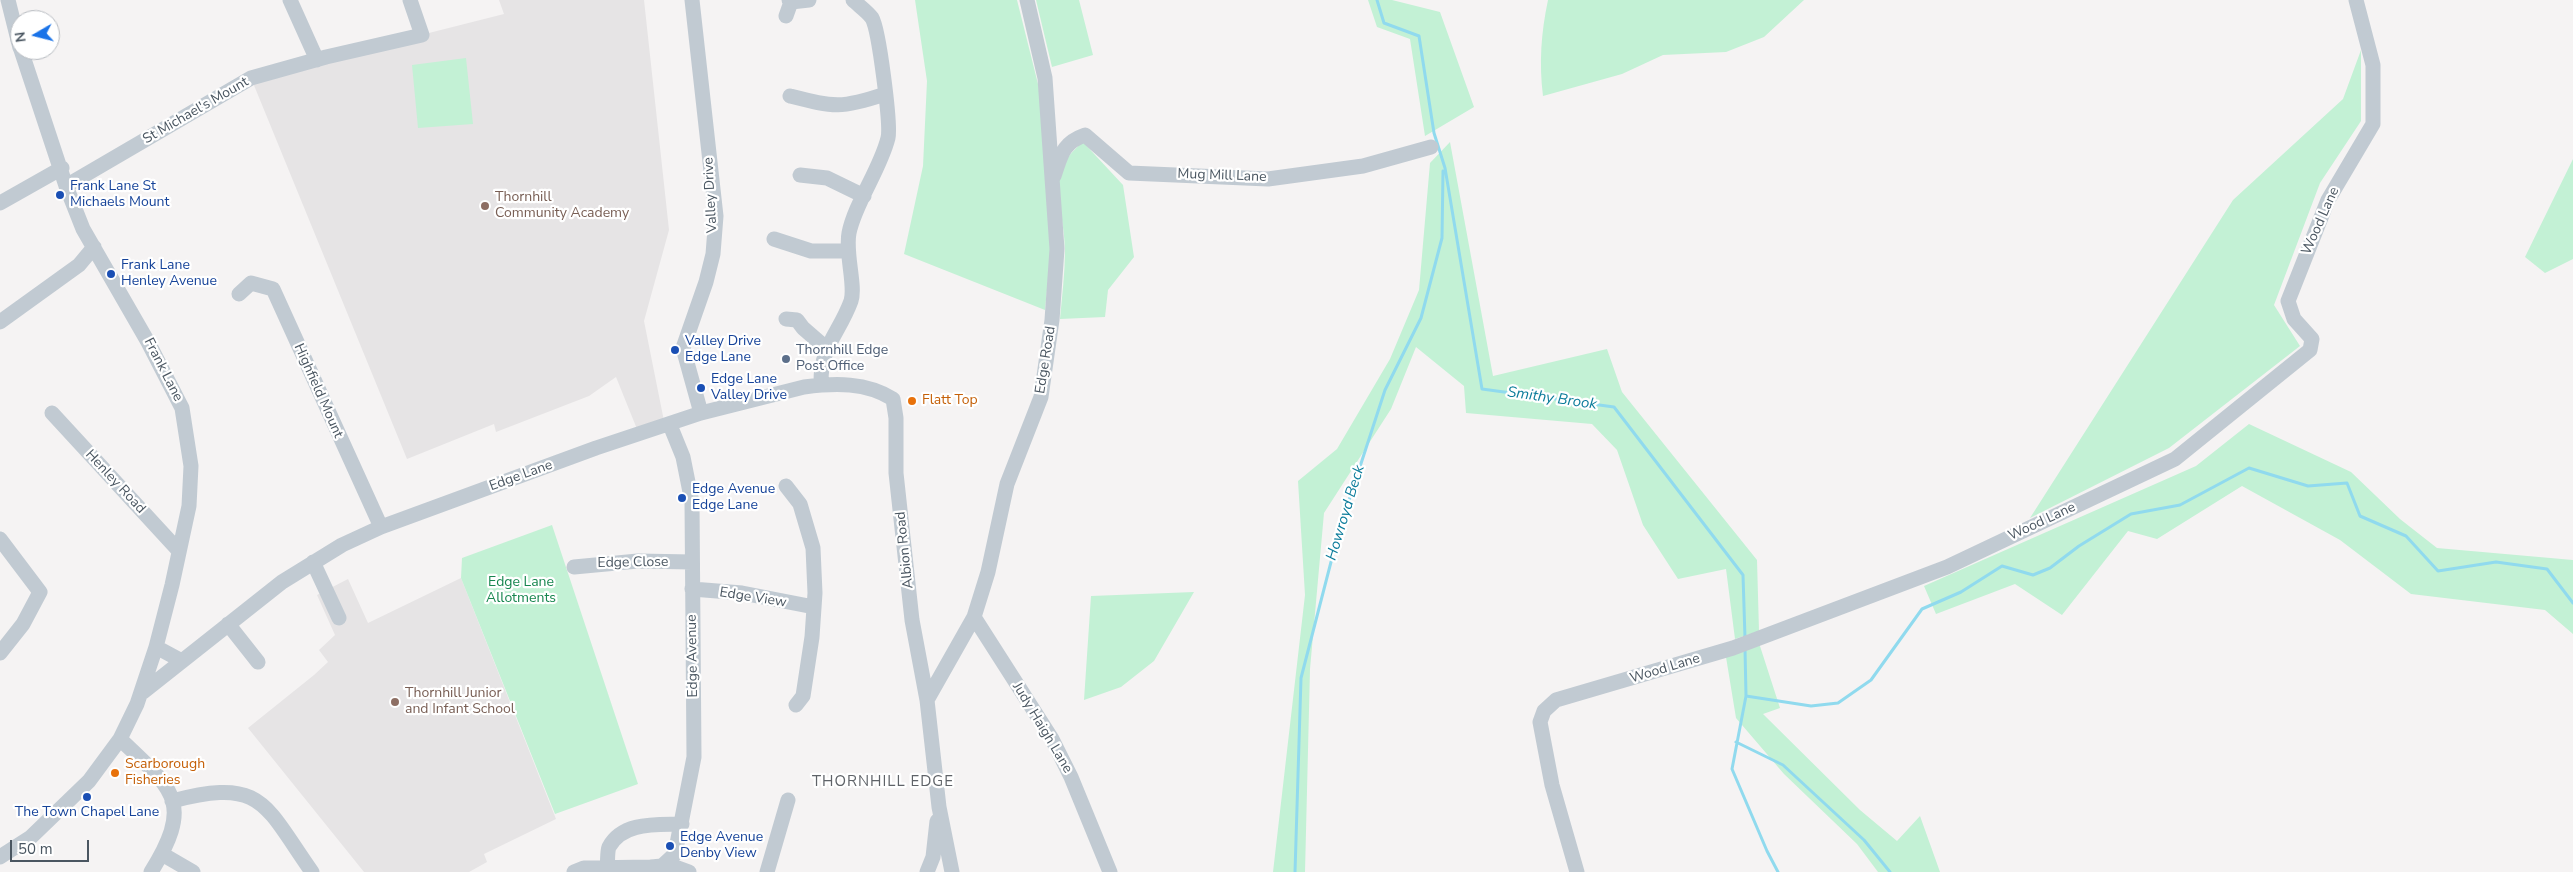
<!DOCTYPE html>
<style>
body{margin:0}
#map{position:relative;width:2573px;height:872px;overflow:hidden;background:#f5f3f3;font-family:"Nunito Sans",sans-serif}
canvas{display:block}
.north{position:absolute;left:10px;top:10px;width:50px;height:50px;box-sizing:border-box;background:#fff;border:1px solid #b7bbc0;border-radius:50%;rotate:262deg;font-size:14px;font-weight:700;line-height:20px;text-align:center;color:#4a5661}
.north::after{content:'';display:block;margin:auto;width:18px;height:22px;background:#1a73e8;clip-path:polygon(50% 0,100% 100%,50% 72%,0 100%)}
.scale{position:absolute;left:10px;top:840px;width:79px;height:22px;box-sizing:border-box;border:2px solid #4a5661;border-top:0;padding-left:6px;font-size:15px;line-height:18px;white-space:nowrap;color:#4a5661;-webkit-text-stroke:4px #fff;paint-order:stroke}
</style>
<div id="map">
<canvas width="2573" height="872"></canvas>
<div class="north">N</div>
<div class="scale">50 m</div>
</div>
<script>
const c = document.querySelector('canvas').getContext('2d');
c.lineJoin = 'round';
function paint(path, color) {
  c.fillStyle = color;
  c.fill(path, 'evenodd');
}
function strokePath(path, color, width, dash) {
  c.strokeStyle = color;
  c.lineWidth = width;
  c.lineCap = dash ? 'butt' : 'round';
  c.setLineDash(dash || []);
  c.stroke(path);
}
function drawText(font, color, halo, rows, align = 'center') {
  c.font = font + ' "Nunito Sans",sans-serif';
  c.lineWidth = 4.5;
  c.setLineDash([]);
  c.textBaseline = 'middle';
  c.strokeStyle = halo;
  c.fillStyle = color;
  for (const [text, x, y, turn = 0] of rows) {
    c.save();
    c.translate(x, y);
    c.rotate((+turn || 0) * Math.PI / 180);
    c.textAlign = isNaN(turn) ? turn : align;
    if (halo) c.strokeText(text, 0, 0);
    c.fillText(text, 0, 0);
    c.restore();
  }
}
const education = new Path2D(`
 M 499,0 L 644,0 L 669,230 L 644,321 L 665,426 L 639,434 L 616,377 L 589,396 L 496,432 L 494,424 L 407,459 L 251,78 L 504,14 Z
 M 461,578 L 556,819 L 484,854 L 487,862 L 469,872 L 364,872 L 248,728 L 314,675 L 328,662 L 319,650 L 335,635 L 317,595 L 348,579 L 368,623 Z`);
const green = new Path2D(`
 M 915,0 L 1017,0 L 1040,92 L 1051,250 L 1045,310 L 904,254 L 923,166 L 927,81 Z
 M 1036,0 L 1079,0 L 1093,55 L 1052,67 Z
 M 1368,0 L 1392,0 L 1440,12 L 1474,107 L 1425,136 L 1410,39 L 1377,27 Z
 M 1548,0 L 1804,0 L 1764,37 L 1726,52 L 1663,55 L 1622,74 L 1543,96 C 1539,63 1541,33 1548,0 Z
 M 2361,50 L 2361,121 L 2320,183 L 2274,305 L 2300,346 L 2169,448 L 2030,518 L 2233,200 L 2343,99 Z
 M 466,58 L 473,124 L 418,128 L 412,65 Z
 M 1083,142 L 1123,185 L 1134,257 L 1108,290 L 1105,317 L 1060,319 C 1062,296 1065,273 1065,250 C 1065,207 1042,175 1083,142 Z
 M 1450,142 L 1493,376 L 1607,349 L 1622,392 L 1757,560 L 1759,631 L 1735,639 L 1726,569 L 1678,579 L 1643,525 L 1617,450 L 1592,424 L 1466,413 L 1464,386 L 1416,347 L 1391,409 L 1324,513 L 1310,669 L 1305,872 L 1273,872 L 1305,595 L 1298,481 L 1337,449 L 1390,359 L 1419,290 L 1430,163 Z
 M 2573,159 L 2573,259 L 2545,273 L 2525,257 Z
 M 2249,424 L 2351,472 L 2400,519 L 2437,548 L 2573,560 L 2573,634 L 2545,610 L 2411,594 L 2340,540 L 2242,486 L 2157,539 L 2128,531 L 2062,615 L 2015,584 L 1936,614 L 1924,586 L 2196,466 Z
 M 552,525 L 638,784 L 555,814 L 461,578 L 462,558 Z
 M 1194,592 L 1154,661 L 1121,687 L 1084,700 L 1091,596 Z
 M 1759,643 L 1780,708 L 1763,714 L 1860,810 L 1897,841 L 1920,816 L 1940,872 L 1878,872 L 1857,844 L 1784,774 L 1736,718 L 1726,657 Z`);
const stream = new Path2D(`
 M 1377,0 L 1384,23 L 1419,36 L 1434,133 L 1445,168 L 1482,389 L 1614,407 L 1743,575 L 1745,638
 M 1745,649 L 1746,696 L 1732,769 L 1767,851 L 1778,872
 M 1746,696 L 1811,706 L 1838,703 L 1871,680 L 1922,609 L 1961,592 L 2002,566 L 2033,575 L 2050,568 L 2079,546 L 2131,514 L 2180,505 L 2249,468 L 2308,486 L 2347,483 L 2360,516 L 2406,536 L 2438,571 L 2496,562 L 2547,569 L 2573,603
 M 1736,742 L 1783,765 L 1864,840 L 1890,872
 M 1295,872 L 1301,678 L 1339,531 L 1385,390 L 1421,318 L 1442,238 L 1443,171`);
const minor = new Path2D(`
 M 8,0 L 20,48
 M 290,0 L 317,60
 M 692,0 L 716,216 L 713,254 L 706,282 L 683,348 L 701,413
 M 789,0 L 791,2 L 809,0
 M 786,16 L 791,2
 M 790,96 C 834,107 841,109 885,94
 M 800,175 L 827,178 L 864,196
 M 1054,176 C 1061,156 1062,143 1085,135 L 1129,173 L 1268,179 L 1363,166 L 1431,147
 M 66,186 L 251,78 L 326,57 L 422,35 L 410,0
 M 0,203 L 62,168
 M 774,239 L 811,251 L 848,251
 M 239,294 L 251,283 L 273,289 L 381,527
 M 786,319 L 797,320 L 803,328 L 826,348
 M 0,322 L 79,265 L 94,247
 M 821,385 C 820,346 839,334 851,301 C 856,286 845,253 849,233 C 855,203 880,170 888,138 C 891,125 879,30 872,18 C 868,12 858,5 853,0
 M 52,413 L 179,551
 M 786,486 L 800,504 L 813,548 L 815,593 L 812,637 L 803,696 L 796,705
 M 0,539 L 40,592 L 23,624 L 0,653
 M 313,562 L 339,618
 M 574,567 L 638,561 L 692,562
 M 692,589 L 742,593 L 814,607
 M 974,617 L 1052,739 L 1071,777 L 1110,872
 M 228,624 L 258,662
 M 156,647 L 182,661
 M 143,692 L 282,582 L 342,545 L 381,527 L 596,448 L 701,413 L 804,387 C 835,383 866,382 893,399 L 896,418 L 896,473 L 912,620 L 927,700 L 939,807 L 952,872
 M 927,700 L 974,617 L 988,572 L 1007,484 L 1041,397 L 1052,320 L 1057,249 L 1045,78 L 1027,0
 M 120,739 C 172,789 195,801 151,872
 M 172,801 C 263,777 264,804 312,872
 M 162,854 L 193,872
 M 0,857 L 31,837 L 89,781 L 120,739 L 137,704 L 156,647 L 172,585 L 189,506 L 191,466 L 182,408 L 148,342 L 83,229 L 66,186 L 21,50
 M 667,864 L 689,872
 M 607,867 C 608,862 607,852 609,847 C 623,821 658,825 682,824
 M 574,872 L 584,868 L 651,867
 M 651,872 L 651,867 L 662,866 L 675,854 L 694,757 L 692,502 L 683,457 L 670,425
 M 767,872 L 788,800
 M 927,872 L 933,857 L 937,821
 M 1577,872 L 1552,785 L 1540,722 L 1544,711 L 1556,700 L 1733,648 L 1947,567 L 2175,459 L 2310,350 L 2312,339 L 2294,319 L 2288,301 L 2328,200 L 2373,124 L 2373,65 L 2356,0`);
const markers = [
 [60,195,5,"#1a4fb4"],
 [485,206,5,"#8d6e63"],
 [111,274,5,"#1a4fb4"],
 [675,350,5,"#1a4fb4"],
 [786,359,5,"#5c6f8a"],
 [701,388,5,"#1a4fb4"],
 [912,401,5,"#e8710a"],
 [682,498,5,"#1a4fb4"],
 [395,702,5,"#8d6e63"],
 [115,773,5,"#e8710a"],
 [87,797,5,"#1a4fb4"],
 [670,846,5,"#1a4fb4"]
];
const streetNames = [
 ["St Michael's Mount",196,111,-30],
 ["Mug Mill Lane",1222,176,2],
 ["Valley Drive",711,195,-93],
 ["Wood Lane",2321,221,-66],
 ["Edge Road",1046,360,-81],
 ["Frank Lane",163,370,63],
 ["Highfield Mount",318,391,66],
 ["Edge Lane",521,476,-20],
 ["Henley Road",115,482,47],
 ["Wood Lane",2042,522,-25],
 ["Albion Road",905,550,-96],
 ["Edge Close",633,563,-1],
 ["Edge View",753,598,9],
 ["Edge Avenue",693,656,-91],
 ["Wood Lane",1665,669,-17],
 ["Judy Haigh Lane",1042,728,59]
];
const transitNames = [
 ["Frank Lane St",70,187],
 ["Michaels Mount",70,203],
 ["Frank Lane",121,266],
 ["Henley Avenue",121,282],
 ["Valley Drive",685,342],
 ["Edge Lane",685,358],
 ["Edge Lane",711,380],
 ["Valley Drive",711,396],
 ["Edge Avenue",692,490],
 ["Edge Lane",692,506],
 ["The Town Chapel Lane",87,813,"center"],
 ["Edge Avenue",680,838],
 ["Denby View",680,854]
];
const educationNames = [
 ["Thornhill",495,198],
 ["Community Academy",495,214],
 ["Thornhill Junior",405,694],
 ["and Infant School",405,710]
];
const serviceNames = [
 ["Thornhill Edge",796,351],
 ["Post Office",796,367]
];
const foodNames = [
 ["Flatt Top",922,401],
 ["Scarborough",125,765],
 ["Fisheries",125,781]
];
const parkNames = [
 ["Edge Lane",521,583],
 ["Allotments",521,599]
];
const waterNames = [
 ["Smithy Brook",1552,399,8],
 ["Howroyd Beck",1346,513,-73]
];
const neighbourhoodNames = [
 ["THORNHILL EDGE",883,782]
];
paint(education, '#e6e4e5');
paint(green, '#c3f1d5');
strokePath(stream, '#90daee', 3);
strokePath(minor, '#c1cad2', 15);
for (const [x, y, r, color] of markers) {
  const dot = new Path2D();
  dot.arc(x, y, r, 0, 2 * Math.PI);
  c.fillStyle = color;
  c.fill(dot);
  strokePath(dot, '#fff', 2);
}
drawText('14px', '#4a5661', '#fff', streetNames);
drawText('14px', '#164399', '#fff', transitNames, 'left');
drawText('14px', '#785e54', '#fff', educationNames, 'left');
drawText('14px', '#4e5e75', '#fff', serviceNames, 'left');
drawText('14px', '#c56008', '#fff', foodNames, 'left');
drawText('14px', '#17864f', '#fff', parkNames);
drawText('italic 15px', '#0c7c9b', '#fff', waterNames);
c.letterSpacing = '1px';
drawText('15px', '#5f6368', '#fff', neighbourhoodNames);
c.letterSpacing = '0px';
</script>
